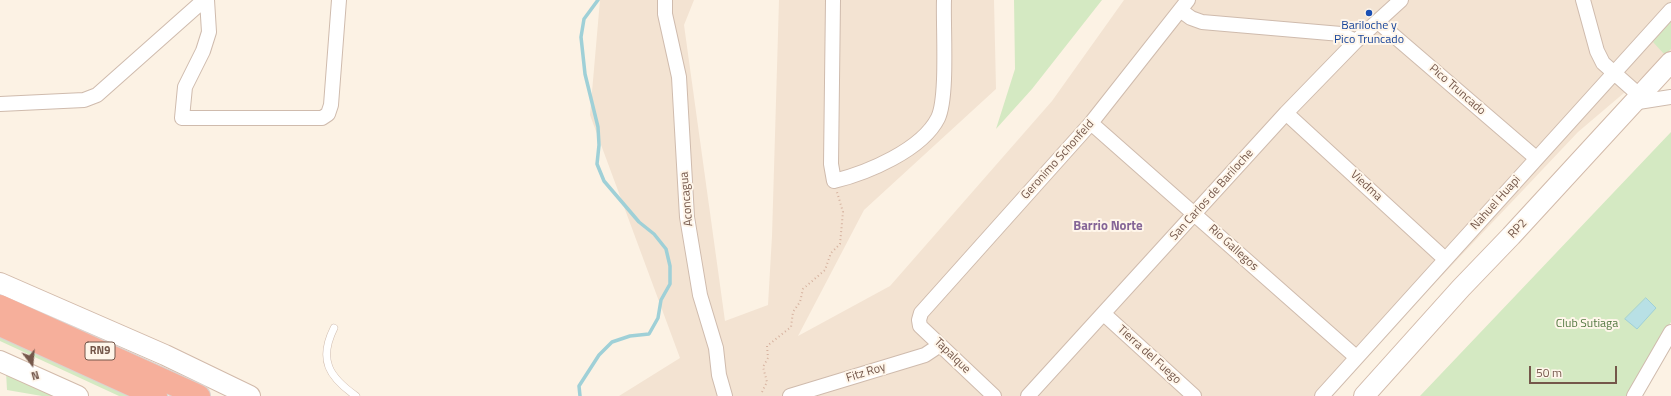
<!DOCTYPE html>
<style>
body{margin:0}
#map{position:relative;width:1671px;height:396px;overflow:hidden;background:#fcf2e4;font-family:"Titillium Web",sans-serif}
canvas{display:block}
.north{position:absolute;left:12px;top:344px;width:40px;height:40px;-webkit-text-stroke:3px #fff6ea;paint-order:stroke;rotate:164deg;font-size:11px;font-weight:700;line-height:16px;text-align:center;color:#74574a}
.north::after{content:'';display:block;margin:auto;width:14px;height:18px;background:#74574a;clip-path:polygon(50% 0,100% 100%,50% 72%,0 100%)}
.scale{position:absolute;left:1529px;top:366px;width:88px;height:18px;box-sizing:border-box;border:2px solid #74574a;border-top:0;padding-left:5px;font-size:12px;line-height:14px;white-space:nowrap;color:#74574a;-webkit-text-stroke:3px #fff6ea;paint-order:stroke}
</style>
<div id="map">
<canvas width="1671" height="396"></canvas>
<div class="north">N</div>
<div class="scale">50 m</div>
</div>
<script>
const c = document.querySelector('canvas').getContext('2d');
c.lineJoin = 'round';
function paint(path, color) {
  c.fillStyle = color;
  c.fill(path, 'evenodd');
}
function strokePath(path, color, width, dash) {
  c.strokeStyle = color;
  c.lineWidth = width;
  c.lineCap = dash ? 'butt' : 'round';
  c.setLineDash(dash || []);
  c.stroke(path);
}
function drawText(font, color, halo, rows, align = 'center') {
  c.font = font + ' "Titillium Web",sans-serif';
  c.lineWidth = 4;
  c.setLineDash([]);
  c.textBaseline = 'middle';
  c.strokeStyle = halo;
  c.fillStyle = color;
  for (const [text, x, y, turn = 0] of rows) {
    c.save();
    c.translate(x, y);
    c.rotate((+turn || 0) * Math.PI / 180);
    c.textAlign = isNaN(turn) ? turn : align;
    if (halo) c.strokeText(text, 0, 0);
    c.fillText(text, 0, 0);
    c.restore();
  }
}
const residential = new Path2D(`
 M 600,0 L 694,0 L 684,25 L 725,321 L 768,305 L 772,236 L 779,0 L 994,0 L 996,89 L 864,210 L 798,336 L 890,286 L 1052,101 L 1124,0 L 1671,0 L 1671,53 L 1578,132 L 1328,396 L 619,396 L 680,358 L 590,115 Z`);
const green = new Path2D(`
 M 1014,0 L 1102,0 L 1032,89 L 996,129 L 1015,69 Z
 M 1671,21 L 1671,49 L 1665,55 L 1653,42 Z
 M 1671,132 L 1671,322 L 1629,396 L 1420,396 Z
 M 0,334 L 134,396 L 119,396 L 0,341 Z
 M 6,372 L 24,383 L 55,396 L 42,396 L 7,390 Z`);
const water = new Path2D(`
 M 1646,298 L 1656,308 L 1637,329 L 1625,319 Z`);
const stream = new Path2D(`
 M 580,396 L 579,386 L 599,355 L 612,342 L 630,336 L 649,334 L 658,318 L 661,300 L 670,284 L 670,266 L 666,249 L 654,234 L 639,222 L 604,181 L 597,164 L 599,145 L 598,127 L 585,74 L 581,37 L 584,19 L 598,0`);
const path = new Path2D(`
 M 762,392 L 767,382 L 763,367 L 768,358 L 767,346 L 791,327 L 793,312 L 800,302 L 803,289 L 825,270 L 831,253 L 840,244 L 843,212 L 837,192`);
const lane = new Path2D(`
 M 334,328 C 318,360 329,377 356,396`);
const street = new Path2D(`
 M 207,0 L 209,32 L 203,51 L 185,87 L 182,118 L 322,118 L 328,114 L 331,105 L 339,0
 M 665,0 L 665,14 L 679,77 L 687,217 L 700,295 L 716,348 L 719,375 L 725,396
 M 833,0 L 831,164 L 834,181 C 867,173 922,150 938,118 C 948,97 943,27 944,0
 M 1583,0 L 1597,51 L 1603,63 L 1639,95
 M 1180,10 L 1191,18 L 1202,22 L 1341,34 L 1356,41
 M 1378,22 L 1536,158
 M 1632,103 L 1671,97
 M 0,104 L 84,100 L 97,95 L 204,0
 M 1286,113 L 1445,259
 M 1091,123 L 1356,357
 M 1104,314 L 1194,396
 M 790,396 L 925,355 L 940,345
 M 994,396 L 920,326 L 919,320 L 921,313 L 1091,123 L 1188,0
 M 1028,396 L 1286,113 L 1356,41 L 1401,0
 M 1322,396 L 1671,10
 M 1634,396 L 1671,332`);
const secondary = new Path2D(`
 M 0,283 L 165,355 L 250,396
 M 0,361 L 78,396
 M 1364,396 L 1461,288 L 1511,236 L 1671,62`);
const highway = new Path2D(`
 M 0,306 L 199,396
 M 0,325 L 156,396`);
const markers = [
 [1369,13,4,"#1a4fb4"]
];
const shields = [
 [100,351,30]
];
const shieldNames = [
 ["RN9",100,351]
];
const transitNames = [
 ["Bariloche y",1369,26],
 ["Pico Truncado",1369,40]
];
const streetNames = [
 ["Pico Truncado",1457,90,41],
 ["Geronimo Schonfeld",1058,160,-48],
 ["Viedma",1366,186,43],
 ["San Carlos de Bariloche",1212,195,-48],
 ["Aconcagua",687,199,-95],
 ["Nahuel Huapi",1496,203,-48],
 ["RP2",1518,229,-47],
 ["Rio Gallegos",1233,248,42],
 ["Tierra del Fuego",1149,355,42],
 ["Tapalque",952,356,44],
 ["Fitz Roy",866,373,-17]
];
const parkNames = [
 ["Club Sutiaga",1587,324]
];
const neighbourhoodNames = [
 ["Barrio Norte",1108,227]
];
paint(residential, '#f3e3d2');
paint(green, '#d4e9c2');
paint(water, '#b8e0e5');
strokePath(water, '#9fd0d7', 1);
strokePath(stream, '#9fd0d7', 3.5);
strokePath(lane, '#cfbbad', 8);
strokePath(street, '#cfbbad', 16);
strokePath(secondary, '#d2baaa', 22);
strokePath(highway, '#dbd3d0', 24);
strokePath(path, '#d6b29f', 2, [1, 3]);
strokePath(lane, '#fff', 7);
strokePath(street, '#fff', 14);
strokePath(secondary, '#fff', 20);
strokePath(highway, '#f6af9b', 22);
for (const [x, y, r, color] of markers) {
  const dot = new Path2D();
  dot.arc(x, y, r, 0, 2 * Math.PI);
  c.fillStyle = color;
  c.fill(dot);
  strokePath(dot, '#fff6ea', 1.5);
}
for (const [x, y, w] of shields) {
  const box = new Path2D();
  box.roundRect(x - w / 2, y - 9, w, 18, 3);
  c.fillStyle = '#fff6ea';
  c.fill(box);
  strokePath(box, '#74574a', 1);
}
drawText('bold 11px', '#74574a', null, shieldNames);
drawText('12px', '#164399', '#fff6ea', transitNames);
drawText('12px', '#74574a', '#fff6ea', streetNames);
drawText('12px', '#547942', '#fff6ea', parkNames);
drawText('bold 13px', '#856597', '#fff6ea', neighbourhoodNames);
</script>
